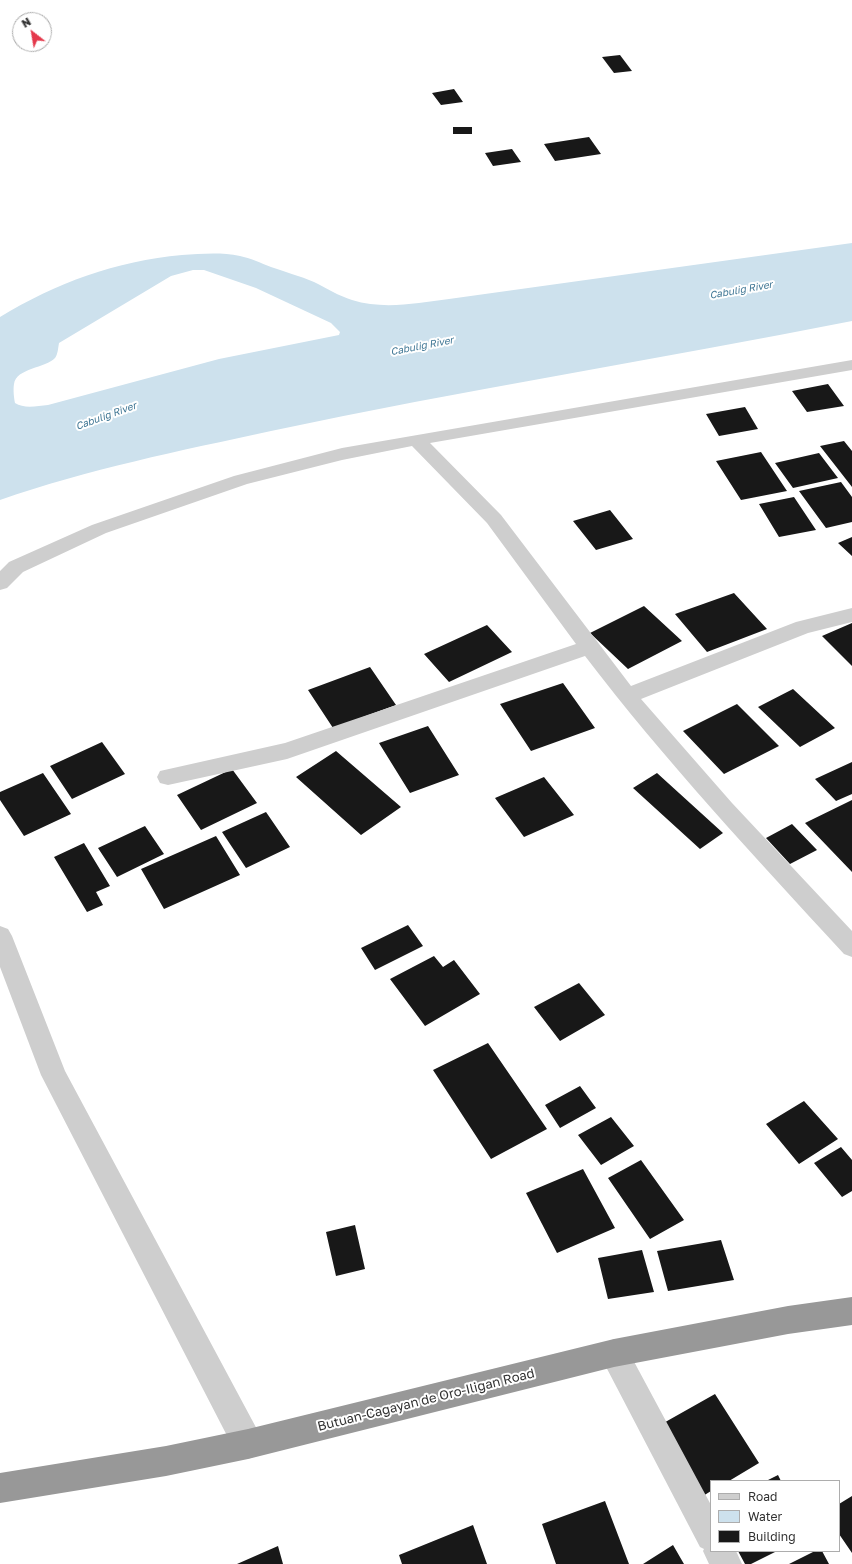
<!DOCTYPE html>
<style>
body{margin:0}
#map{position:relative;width:852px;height:1564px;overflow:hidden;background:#fff;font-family:"Golos Text",sans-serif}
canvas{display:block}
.legend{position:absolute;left:710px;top:1480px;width:130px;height:72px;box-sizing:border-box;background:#fff;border:1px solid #adadad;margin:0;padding:5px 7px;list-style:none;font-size:12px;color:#313131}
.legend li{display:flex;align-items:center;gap:8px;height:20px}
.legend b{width:20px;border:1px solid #adadad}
.north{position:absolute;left:12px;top:12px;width:40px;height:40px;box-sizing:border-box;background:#fff;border:1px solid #adadad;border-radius:50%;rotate:329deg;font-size:11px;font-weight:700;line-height:16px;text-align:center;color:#313131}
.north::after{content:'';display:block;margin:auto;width:14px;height:18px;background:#e4384b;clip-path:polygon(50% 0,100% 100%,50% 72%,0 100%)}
</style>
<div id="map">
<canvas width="852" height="1564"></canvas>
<ul class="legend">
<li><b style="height:5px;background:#cecece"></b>Road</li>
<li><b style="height:11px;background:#cde1ed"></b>Water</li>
<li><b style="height:11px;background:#181818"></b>Building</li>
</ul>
<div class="north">N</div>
</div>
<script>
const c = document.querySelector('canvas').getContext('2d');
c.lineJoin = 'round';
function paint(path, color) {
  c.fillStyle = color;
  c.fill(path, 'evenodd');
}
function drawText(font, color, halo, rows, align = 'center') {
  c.font = font + ' "Golos Text",sans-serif';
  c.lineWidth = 4;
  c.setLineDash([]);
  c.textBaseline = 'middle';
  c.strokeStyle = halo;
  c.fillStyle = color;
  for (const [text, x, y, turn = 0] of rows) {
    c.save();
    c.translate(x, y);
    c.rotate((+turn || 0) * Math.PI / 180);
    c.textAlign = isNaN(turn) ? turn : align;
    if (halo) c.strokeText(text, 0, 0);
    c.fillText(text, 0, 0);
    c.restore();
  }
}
const water = new Path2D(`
 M 852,243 L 852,321 C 659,359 464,390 271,431 C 179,451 89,469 0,500 L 0,317 C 56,283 116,261 182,255 C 201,254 220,252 240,256 C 250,258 261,263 271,267 C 285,272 300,276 314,282 C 326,288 339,296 352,300 C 384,310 417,303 449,299 ZM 193,270 L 204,270 L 256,288 L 331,323 L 340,332 L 339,335 L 219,359 L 48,405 C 37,406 24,409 15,403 C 14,398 13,390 14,384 C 16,368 46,368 55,358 C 58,354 58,348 59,343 L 171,276 Z`);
const building = new Path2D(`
 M 620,55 L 632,71 L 614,73 L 602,57 Z
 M 454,89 L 463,102 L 441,105 L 432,93 Z
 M 453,127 L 472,127 L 472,134 L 453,134 Z
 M 589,137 L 601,154 L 555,161 L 544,144 Z
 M 512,149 L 521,162 L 493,166 L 485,153 Z
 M 828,384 L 844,406 L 807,412 L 792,391 Z
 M 745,407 L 758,429 L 719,436 L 706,414 Z
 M 844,441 L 852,451 L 852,487 L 820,446 Z
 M 761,452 L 787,491 L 741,500 L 716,461 Z
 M 819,453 L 838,478 L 793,488 L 775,463 Z
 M 841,482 L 852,497 L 852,522 L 826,528 L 799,491 Z
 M 794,497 L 816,530 L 779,537 L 759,504 Z
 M 610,510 L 633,539 L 596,550 L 573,521 Z
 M 852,537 L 852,556 L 838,543 Z
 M 734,593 L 767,629 L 707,652 L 675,614 Z
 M 644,606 L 682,641 L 628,669 L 590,633 Z
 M 852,623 L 852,666 L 822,636 Z
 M 487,625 L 512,652 L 449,682 L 424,654 Z
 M 370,667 L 396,705 L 333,728 L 308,690 Z
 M 563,683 L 595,728 L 531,751 L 500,704 Z
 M 793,689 L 835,728 L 800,747 L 758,707 Z
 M 737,704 L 779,746 L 724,774 L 683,731 Z
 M 428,726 L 459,775 L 410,793 L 379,743 Z
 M 102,742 L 125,774 L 72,799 L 50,766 Z
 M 336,751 L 401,807 L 361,835 L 296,777 Z
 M 852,762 L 852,794 L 836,801 L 815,779 Z
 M 232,769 L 257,803 L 201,830 L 177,795 Z
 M 43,773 L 71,814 L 24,836 L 0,800 L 0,792 Z
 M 657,773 L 723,833 L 700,849 L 633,788 Z
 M 544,777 L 574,815 L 524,837 L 495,798 Z
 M 852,800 L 852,872 L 805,823 Z
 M 266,812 L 290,847 L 246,868 L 222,832 Z
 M 792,824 L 817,850 L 790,864 L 766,838 Z
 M 145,826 L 164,854 L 117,877 L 98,848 Z
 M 216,836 L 240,875 L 164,909 L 141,869 Z
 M 84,843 L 110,886 L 96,892 L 103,905 L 87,912 L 54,857 Z
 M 408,925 L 423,946 L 375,970 L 361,948 Z
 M 434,956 L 443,967 L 454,960 L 480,994 L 425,1026 L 390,979 Z
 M 579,983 L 605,1015 L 560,1041 L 534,1007 Z
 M 488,1043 L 547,1129 L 491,1159 L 433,1070 Z
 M 580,1086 L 596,1108 L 560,1128 L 545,1105 Z
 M 804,1101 L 838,1139 L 799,1164 L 766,1124 Z
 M 611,1117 L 634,1146 L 601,1165 L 578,1135 Z
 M 841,1147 L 852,1160 L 852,1191 L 842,1197 L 814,1163 Z
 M 641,1160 L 684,1220 L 650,1239 L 608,1178 Z
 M 583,1169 L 615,1228 L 557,1253 L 526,1193 Z
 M 355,1225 L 365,1269 L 336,1276 L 326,1232 Z
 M 721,1240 L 734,1280 L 668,1291 L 657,1251 Z
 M 642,1250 L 654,1292 L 608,1299 L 598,1258 Z
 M 715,1394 L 759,1463 L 729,1481 L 711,1481 L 711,1491 L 703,1496 L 660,1425 Z
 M 778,1475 L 781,1481 L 766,1481 Z
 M 852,1496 L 852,1553 L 839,1534 L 839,1504 Z
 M 605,1501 L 629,1564 L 556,1564 L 542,1524 Z
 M 473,1525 L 487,1564 L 402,1564 L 399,1555 Z
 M 673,1545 L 684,1564 L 643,1564 Z
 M 278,1546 L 283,1564 L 237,1564 Z
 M 738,1551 L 777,1551 L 751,1564 L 745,1564 Z
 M 815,1551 L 822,1551 L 829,1564 L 789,1564 Z`);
const minor = new Path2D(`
 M 852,360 L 852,370 L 430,443 L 501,515 L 631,686 L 796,622 L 852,608 L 852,622 L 808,633 L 641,699 L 732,803 L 852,931 L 852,957 L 844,954 C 755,857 665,761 585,656 L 287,759 L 168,785 L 160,783 L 157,777 L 160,771 L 285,743 L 576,644 L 487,523 L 412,446 L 342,460 L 247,484 L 106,533 L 23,572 L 7,588 L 0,590 L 0,571 L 9,562 L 92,525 L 234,476 L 342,448 Z
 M 0,926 L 8,929 L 12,936 L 65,1071 L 259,1433 L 263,1444 L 259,1455 L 248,1459 L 237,1455 L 41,1075 L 0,967 Z
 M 614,1339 L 624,1343 L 711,1505 L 711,1551 L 736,1551 L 742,1564 L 709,1564 L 703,1551 L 704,1549 L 700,1547 L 604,1363 L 600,1353 L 604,1343 Z`);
const highway = new Path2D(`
 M 852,1297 L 852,1325 L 788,1334 L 614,1367 L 248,1459 L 166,1476 L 0,1503 L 0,1473 L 166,1446 L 248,1429 L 614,1339 L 788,1306 Z`);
const farWaternames = [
 ["Cabulig River",741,290,-10],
 ["Cabulig River",422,346,-11],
 ["Cabulig River",106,416,-20]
];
const nearStreetnames = [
 ["Butuan-Cagayan de Oro-Iligan Road",426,1400,-14]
];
paint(water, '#cde1ed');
paint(building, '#181818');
paint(minor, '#cecece');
paint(highway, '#989898');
drawText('italic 10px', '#3f7694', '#fff', farWaternames);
drawText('13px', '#313131', '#fff', nearStreetnames);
</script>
